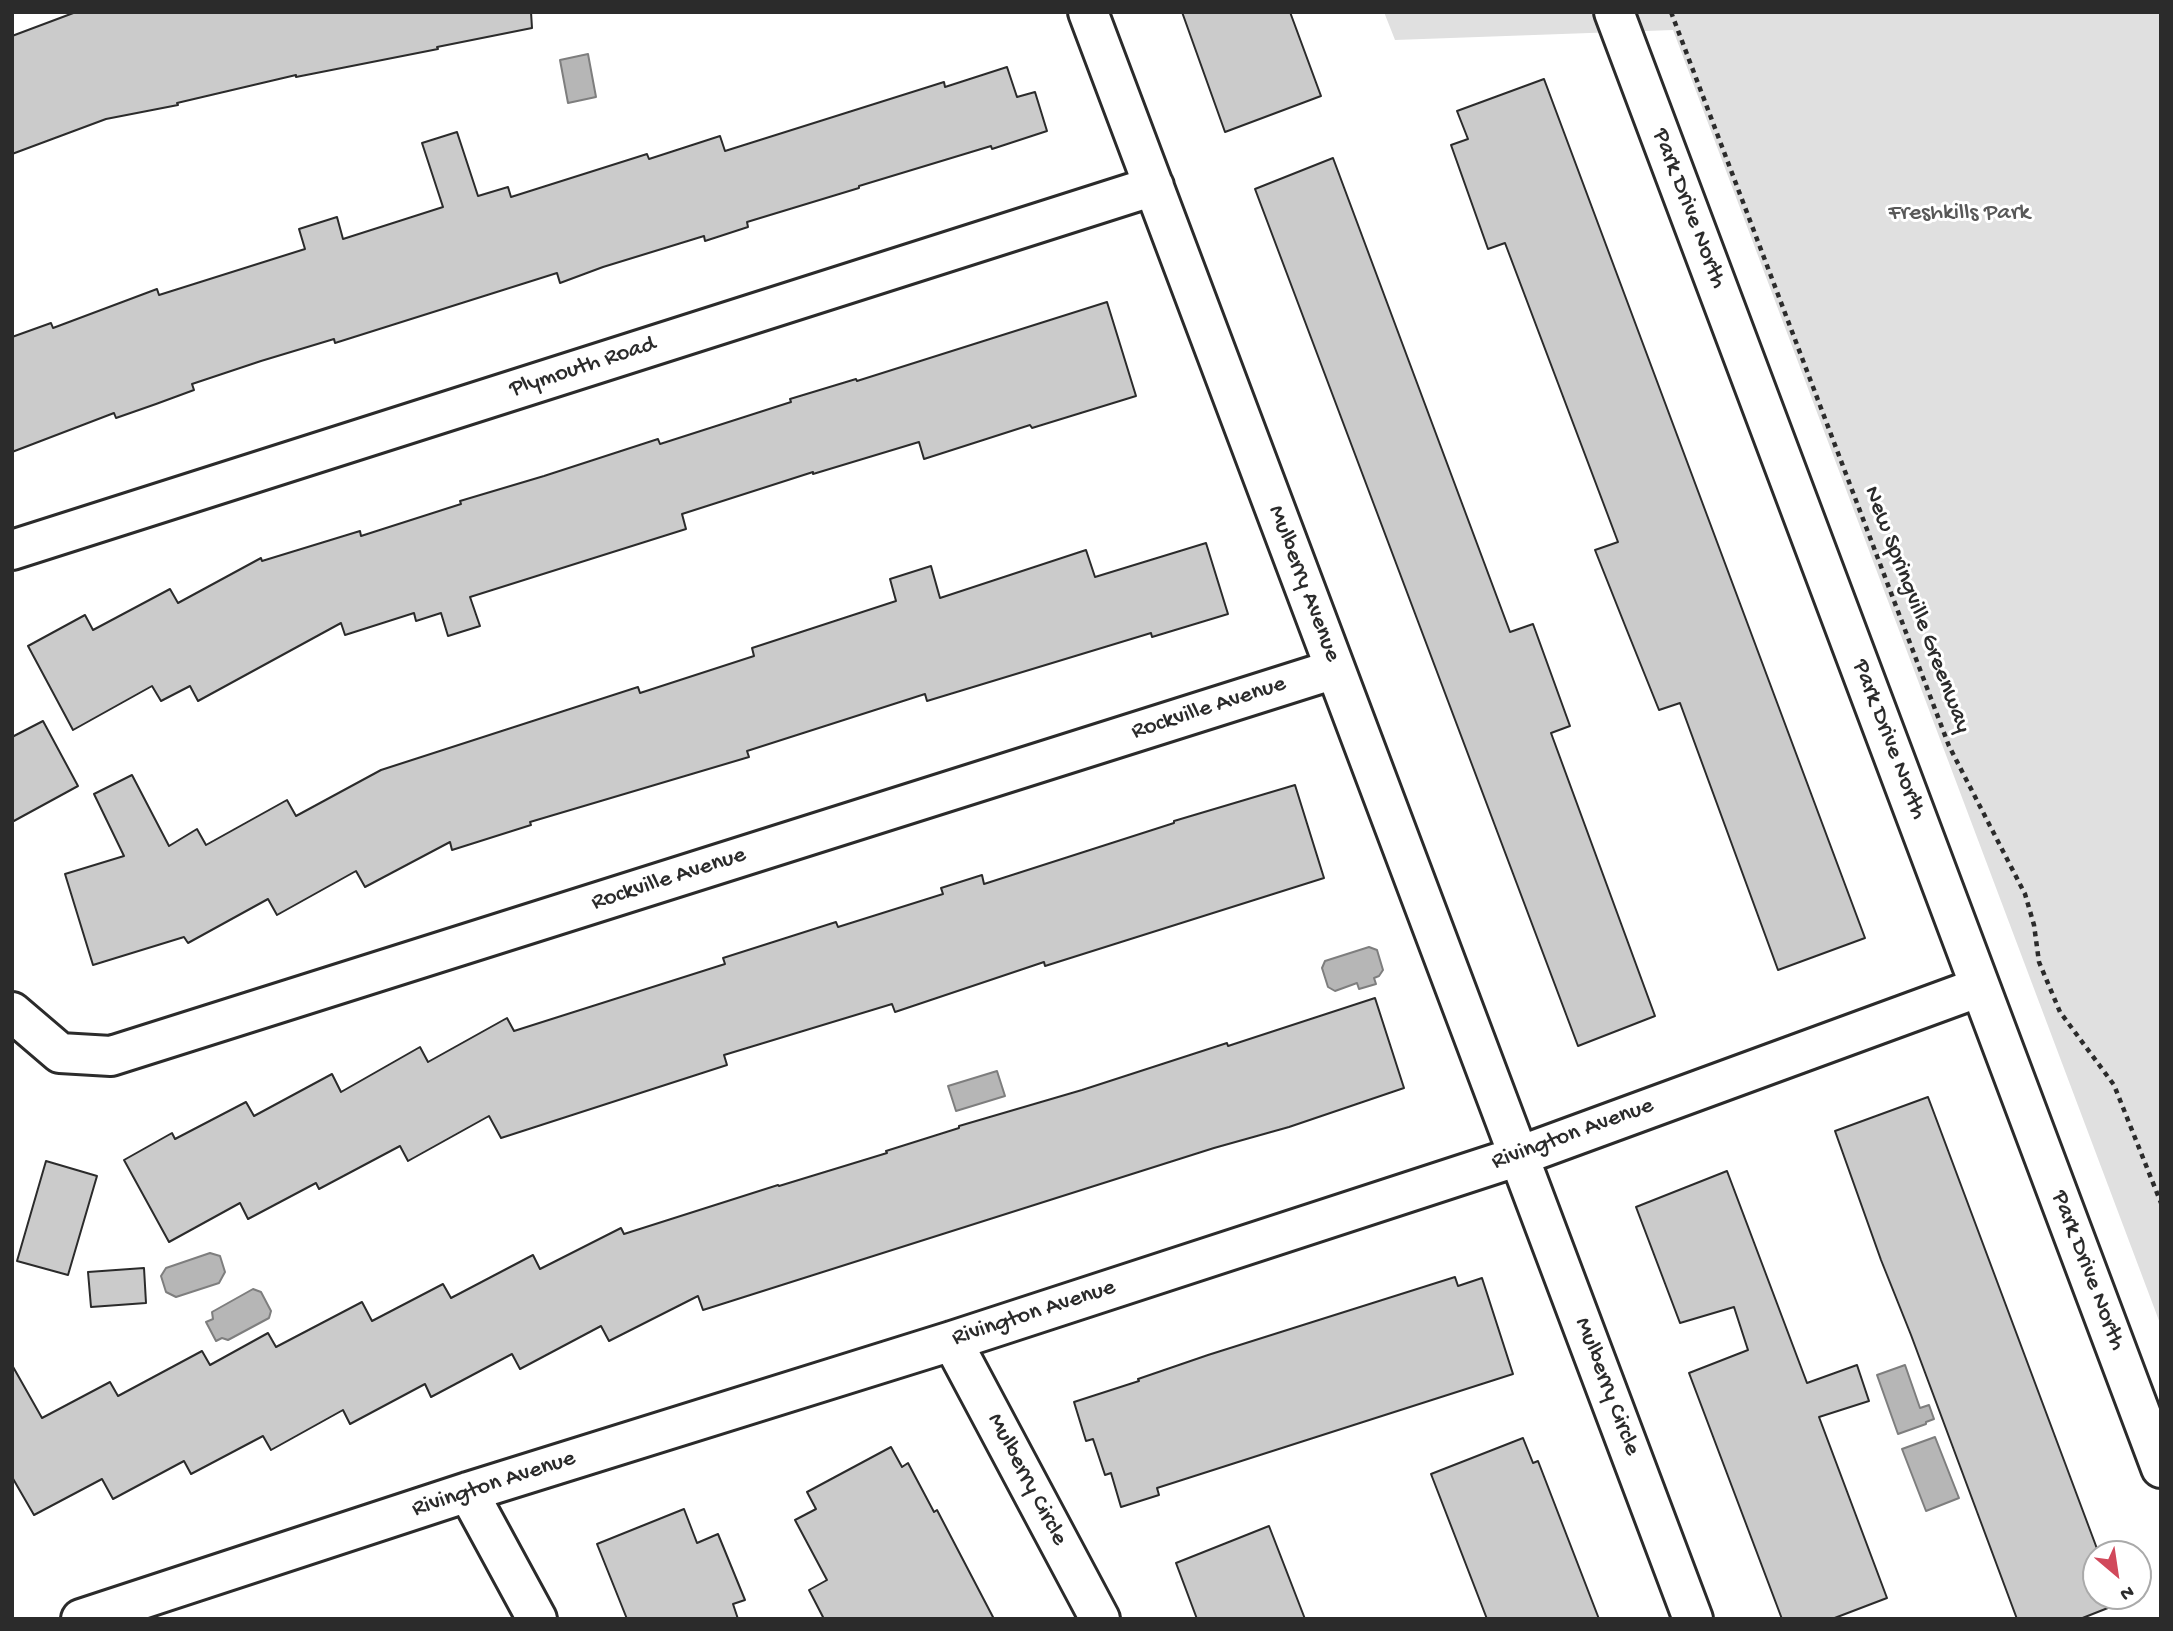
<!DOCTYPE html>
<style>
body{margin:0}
#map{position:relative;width:2173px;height:1631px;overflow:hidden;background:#fff;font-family:"Gochi Hand",sans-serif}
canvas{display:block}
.frame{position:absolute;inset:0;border:14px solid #2b2b2b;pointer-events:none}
.north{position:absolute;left:2082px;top:1540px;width:70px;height:70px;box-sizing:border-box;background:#fff;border:2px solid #aaa;border-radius:50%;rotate:151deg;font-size:19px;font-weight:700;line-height:28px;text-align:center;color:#2b2b2b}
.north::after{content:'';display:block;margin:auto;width:24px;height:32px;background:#d1495b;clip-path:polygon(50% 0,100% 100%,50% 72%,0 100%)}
</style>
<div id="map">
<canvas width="2173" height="1631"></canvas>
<div class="frame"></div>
<div class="north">N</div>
</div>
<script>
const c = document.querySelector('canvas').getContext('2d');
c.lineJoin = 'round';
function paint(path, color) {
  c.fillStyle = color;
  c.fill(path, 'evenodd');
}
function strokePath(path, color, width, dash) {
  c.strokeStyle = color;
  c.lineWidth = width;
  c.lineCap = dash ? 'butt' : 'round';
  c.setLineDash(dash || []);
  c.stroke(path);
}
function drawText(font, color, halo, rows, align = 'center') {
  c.font = font + ' "Gochi Hand",sans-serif';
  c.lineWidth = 6;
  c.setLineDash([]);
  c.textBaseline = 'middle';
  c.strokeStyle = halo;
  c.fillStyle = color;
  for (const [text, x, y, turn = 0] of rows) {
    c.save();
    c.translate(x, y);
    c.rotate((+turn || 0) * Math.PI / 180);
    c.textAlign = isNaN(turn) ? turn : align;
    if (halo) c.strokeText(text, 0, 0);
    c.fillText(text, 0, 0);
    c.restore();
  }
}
const green = new Path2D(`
 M 1384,12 L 2161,12 L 2161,1326 L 1673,30 L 1395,40 Z`);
const water = new Path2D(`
 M 588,54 L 596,97 L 568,103 L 560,60 Z
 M 1369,947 L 1377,950 L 1383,970 L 1379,976 L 1374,978 L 1376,984 L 1359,989 L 1357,983 L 1335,991 L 1328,987 L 1322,968 L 1325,961 Z
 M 997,1071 L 1005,1096 L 956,1111 L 948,1086 Z
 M 210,1253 L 220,1256 L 225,1272 L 219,1283 L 176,1297 L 166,1292 L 161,1276 L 166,1268 Z
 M 253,1289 L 261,1292 L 271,1311 L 269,1318 L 228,1340 L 222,1338 L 216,1341 L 206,1322 L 213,1319 L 212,1312 Z
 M 1905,1365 L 1920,1408 L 1929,1405 L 1934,1419 L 1926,1422 L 1926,1424 L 1898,1434 L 1877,1375 Z
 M 1935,1437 L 1959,1498 L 1926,1511 L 1902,1449 Z`);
const building = new Path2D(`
 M 76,12 L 531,12 L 532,28 L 437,47 L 438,49 L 296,77 L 296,75 L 177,103 L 178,105 L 106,119 L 12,154 L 12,36 Z
 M 1182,12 L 1290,12 L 1321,96 L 1225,132 Z
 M 1007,67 L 1017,97 L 1035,92 L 1047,131 L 992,149 L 991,146 L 859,186 L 859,188 L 747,222 L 748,227 L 705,241 L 704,236 L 603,267 L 560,283 L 557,273 L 335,343 L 334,339 L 261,361 L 192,384 L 194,390 L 156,404 L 116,418 L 114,413 L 12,452 L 12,337 L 51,323 L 53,328 L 157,289 L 159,295 L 305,249 L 299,229 L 337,217 L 343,239 L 443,207 L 422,143 L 457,132 L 478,196 L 508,187 L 511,197 L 647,154 L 649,159 L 720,136 L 725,151 L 944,82 L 945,87 Z
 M 1544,79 L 1865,938 L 1778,970 L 1680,703 L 1659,710 L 1626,628 L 1595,550 L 1618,542 L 1505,243 L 1488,249 L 1451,145 L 1468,139 L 1457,111 Z
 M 1333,158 L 1510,632 L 1533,624 L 1570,726 L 1551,733 L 1655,1016 L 1578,1046 L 1255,189 Z
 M 1107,302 L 1136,396 L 1032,428 L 1030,425 L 924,459 L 919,442 L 813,474 L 813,472 L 682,514 L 686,529 L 470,597 L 480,626 L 448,636 L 441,613 L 416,621 L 414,613 L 345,635 L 341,623 L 198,701 L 190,686 L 161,701 L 152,686 L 73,730 L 28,646 L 85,615 L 93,630 L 170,589 L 178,603 L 261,558 L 262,561 L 360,531 L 361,536 L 461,504 L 460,501 L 544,476 L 658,439 L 660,444 L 791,402 L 790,399 L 856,379 L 857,381 Z
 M 1206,543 L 1228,614 L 1152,637 L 1151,633 L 927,701 L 925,694 L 747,751 L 749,757 L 530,822 L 531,825 L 452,850 L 450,842 L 365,887 L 356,871 L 277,915 L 268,899 L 188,943 L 184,937 L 93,965 L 65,874 L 124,856 L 94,794 L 132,775 L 169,846 L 197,829 L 206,845 L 287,800 L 296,816 L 381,770 L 638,687 L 640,693 L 754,656 L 752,648 L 896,601 L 890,579 L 931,566 L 940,598 L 1086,550 L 1095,577 Z
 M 43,721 L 78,786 L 12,822 L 12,737 Z
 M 1295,785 L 1324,878 L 1045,966 L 1044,962 L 895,1012 L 892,1004 L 724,1055 L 727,1065 L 501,1138 L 489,1116 L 408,1161 L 400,1146 L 319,1189 L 316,1183 L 248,1219 L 240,1203 L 169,1242 L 124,1160 L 172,1133 L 175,1139 L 246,1102 L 254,1116 L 332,1074 L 341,1092 L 420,1047 L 428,1062 L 507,1018 L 514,1031 L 725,964 L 723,958 L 836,922 L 838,927 L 943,894 L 941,888 L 982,875 L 984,884 L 1174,823 L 1174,821 Z
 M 1375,998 L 1404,1088 L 1289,1127 L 1214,1148 L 703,1310 L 698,1296 L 609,1341 L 601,1326 L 520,1369 L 512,1354 L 431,1397 L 425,1384 L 350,1424 L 343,1410 L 271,1450 L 263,1436 L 191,1474 L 184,1461 L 113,1499 L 102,1479 L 34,1515 L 12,1477 L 12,1365 L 42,1418 L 110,1382 L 118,1396 L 202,1351 L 210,1365 L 268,1333 L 276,1347 L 362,1302 L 372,1321 L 443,1284 L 451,1298 L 533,1255 L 540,1269 L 621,1228 L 624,1234 L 778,1185 L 779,1186 L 887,1153 L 886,1151 L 959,1128 L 959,1126 L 1082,1090 L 1227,1043 L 1228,1046 Z
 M 1928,1097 L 2099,1554 L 2096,1554 L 2096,1596 L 2115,1596 L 2118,1604 L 2080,1619 L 2017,1619 L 1911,1335 L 1881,1260 L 1835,1131 Z
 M 46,1161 L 97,1176 L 68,1275 L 17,1261 Z
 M 1727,1171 L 1807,1383 L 1857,1365 L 1869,1401 L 1819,1417 L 1887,1598 L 1832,1619 L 1782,1619 L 1689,1373 L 1748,1350 L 1734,1307 L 1680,1323 L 1636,1207 Z
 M 144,1268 L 146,1303 L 91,1307 L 88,1272 Z
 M 1455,1277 L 1458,1286 L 1482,1278 L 1513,1374 L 1157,1488 L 1159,1495 L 1121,1507 L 1111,1473 L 1105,1475 L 1093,1439 L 1086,1441 L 1074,1402 L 1139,1381 L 1138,1379 L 1208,1355 Z
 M 1523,1438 L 1533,1463 L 1538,1461 L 1599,1619 L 1487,1619 L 1431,1474 Z
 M 891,1447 L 902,1467 L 908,1463 L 934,1512 L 937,1510 L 994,1619 L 824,1619 L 809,1590 L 827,1580 L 795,1520 L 816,1509 L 807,1492 Z
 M 684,1509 L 697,1543 L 718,1534 L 745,1600 L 733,1604 L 738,1619 L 627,1619 L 597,1544 Z
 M 1269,1526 L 1305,1619 L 1197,1619 L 1176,1563 Z`);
const path = new Path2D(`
 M 1671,12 L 1949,746 L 2025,894 L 2034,925 L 2039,962 L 2060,1012 L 2114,1085 L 2161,1203`);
const street = new Path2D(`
 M 1088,12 L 1693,1619
 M 1614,12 L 2161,1468
 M 12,550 L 1154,186
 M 12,1012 L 60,1053 L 111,1056 L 1335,669
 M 952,1341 L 1100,1619
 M 468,1492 L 537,1619
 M 81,1619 L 468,1492 L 952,1341 L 1519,1156 L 1980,987`);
const streetNames = [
 ["Park Drive North",1688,209,69],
 ["Plymouth Road",583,368,-18],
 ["Mulberry Avenue",1303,584,69],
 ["New Springville Greenway",1916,610,69],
 ["Rockville Avenue",1209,709,-18],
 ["Park Drive North",1888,740,69],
 ["Rockville Avenue",669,880,-18],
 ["Rivington Avenue",1573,1135,-20],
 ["Park Drive North",2087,1271,69],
 ["Rivington Avenue",1034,1314,-18],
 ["Mulberry Circle",1606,1387,69],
 ["Mulberry Circle",1026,1480,62],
 ["Rivington Avenue",494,1485,-18]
];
const parkNames = [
 ["Freshkills Park",1959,214]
];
paint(green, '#e0e0e0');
paint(water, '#b6b6b6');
strokePath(water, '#7e7e7e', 2);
paint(building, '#cbcbcb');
strokePath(building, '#2b2b2b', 2);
strokePath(street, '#2b2b2b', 44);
strokePath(path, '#2b2b2b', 4.5, [5, 5]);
strokePath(street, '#fff', 38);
drawText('24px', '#2b2b2b', '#fff', streetNames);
drawText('24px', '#585858', '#fff', parkNames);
</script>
